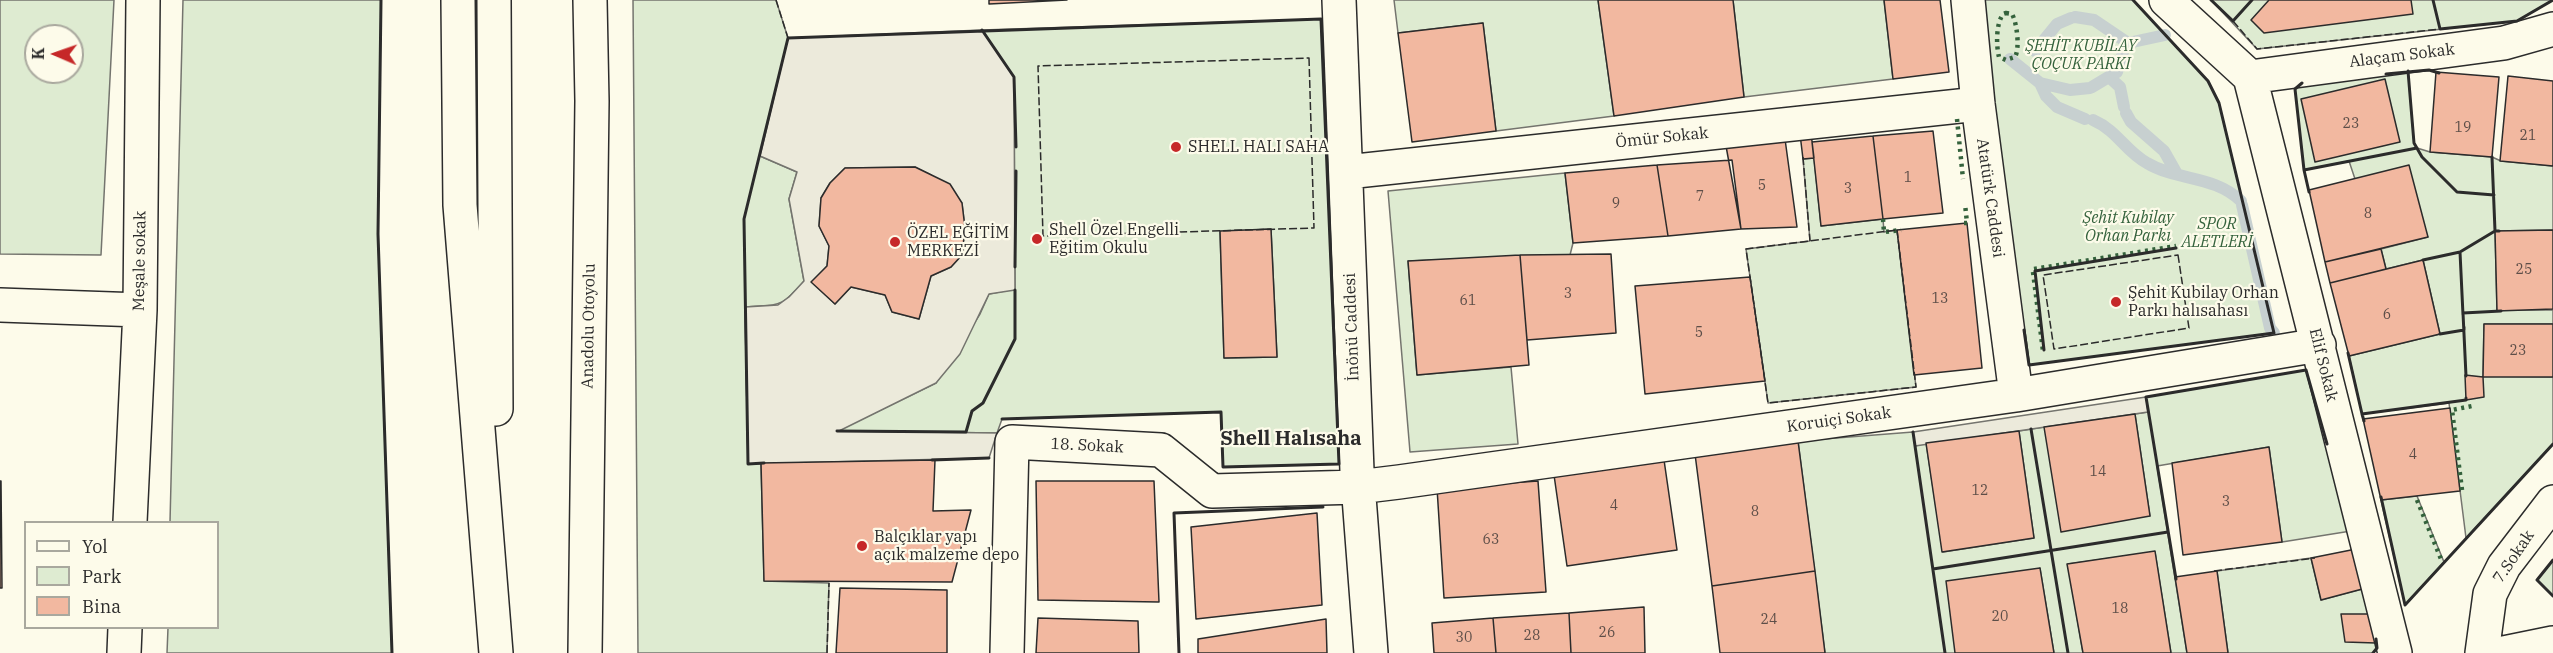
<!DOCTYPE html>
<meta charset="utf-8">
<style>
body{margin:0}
#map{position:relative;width:2553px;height:653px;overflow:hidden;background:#fdfbea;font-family:"IBM Plex Serif",serif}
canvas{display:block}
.legend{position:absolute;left:24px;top:521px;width:195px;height:108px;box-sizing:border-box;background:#fdfbea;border:2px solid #a9a89e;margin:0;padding:8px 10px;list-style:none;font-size:18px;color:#2b2b2b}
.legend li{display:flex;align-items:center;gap:12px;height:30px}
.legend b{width:30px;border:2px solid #a9a89e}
.north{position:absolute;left:24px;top:24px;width:60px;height:60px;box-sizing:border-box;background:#fdfbea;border:2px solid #a9a89e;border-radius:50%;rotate:272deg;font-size:16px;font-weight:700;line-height:24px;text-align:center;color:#2b2b2b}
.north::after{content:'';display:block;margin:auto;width:21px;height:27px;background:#c62828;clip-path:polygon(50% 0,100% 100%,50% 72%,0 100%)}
</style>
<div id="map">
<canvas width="2553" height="653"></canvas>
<ul class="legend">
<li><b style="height:8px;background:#fdfbea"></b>Yol</li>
<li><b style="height:16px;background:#deebd1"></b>Park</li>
<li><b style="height:16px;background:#f2b8a0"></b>Bina</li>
</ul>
<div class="north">K</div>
</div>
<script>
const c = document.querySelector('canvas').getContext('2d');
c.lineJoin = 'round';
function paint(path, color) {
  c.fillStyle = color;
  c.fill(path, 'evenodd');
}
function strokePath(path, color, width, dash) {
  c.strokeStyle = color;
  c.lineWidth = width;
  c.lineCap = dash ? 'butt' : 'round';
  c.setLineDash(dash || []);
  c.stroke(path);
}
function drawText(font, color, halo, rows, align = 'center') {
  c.font = font + ' "IBM Plex Serif",serif';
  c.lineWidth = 4.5;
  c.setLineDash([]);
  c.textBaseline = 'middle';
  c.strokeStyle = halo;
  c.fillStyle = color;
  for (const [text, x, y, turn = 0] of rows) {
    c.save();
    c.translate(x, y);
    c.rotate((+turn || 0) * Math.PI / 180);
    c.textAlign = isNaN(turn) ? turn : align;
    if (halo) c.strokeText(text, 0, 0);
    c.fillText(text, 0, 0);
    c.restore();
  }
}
const green = new Path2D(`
 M 0,0 L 114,0 L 101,255 L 0,254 ZM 36,36 L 72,36 L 72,72 L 36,72 Z
 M 183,0 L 381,0 L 378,234 L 392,653 L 167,653 L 168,628 L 218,628 L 218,522 L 170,522 Z
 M 633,0 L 776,0 L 788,38 L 760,156 L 797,172 L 789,199 L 804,281 C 780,309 780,304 745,307 L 748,463 L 761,463 L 764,581 L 829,583 L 827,653 L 638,653 Z
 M 1394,0 L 1598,0 L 1614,116 L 1496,131 L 1483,23 L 1398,33 Z
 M 1733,0 L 1884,0 L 1893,79 L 1744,97 Z
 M 1983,0 L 2133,0 L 2208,81 L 2219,103 L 2274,333 L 2029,365 L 1996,157 Z
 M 2211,0 L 2553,0 L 2517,21 L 2257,49 Z
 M 1321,19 L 1339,464 L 1223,467 L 1221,412 L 1002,419 L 997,433 L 837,431 L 936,383 L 980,314 L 989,294 L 1015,289 L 1014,78 L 982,30 ZM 1271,229 L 1277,357 L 1224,358 L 1220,232 Z
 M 2408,71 L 2414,143 L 2417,148 L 2430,152 L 2492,157 L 2501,161 L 2553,166 L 2553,230 L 2495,231 L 2497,310 L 2553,310 L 2553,324 L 2484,324 L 2483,376 L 2553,377 L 2553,444 L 2466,538 L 2449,403 L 2362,414 L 2349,356 L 2440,334 L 2423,260 L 2386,269 L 2381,249 L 2428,237 L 2355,179 L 2349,161 L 2304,170 L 2295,89 L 2302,83 Z
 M 1814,158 L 1821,226 L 1883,219 L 1884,232 L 1897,230 L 1916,387 L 1768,403 L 1746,249 L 1810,241 L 1803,159 Z
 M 1565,173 L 1573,243 L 1570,255 L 1408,261 L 1417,375 L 1511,367 L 1518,444 L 1410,452 L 1388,191 Z
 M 2306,370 L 2351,531 L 2282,542 L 2269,447 L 2157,466 L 2187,653 L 2171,653 L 2155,552 L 2068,564 L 2083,653 L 2054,653 L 2040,568 L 1955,653 L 1825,653 L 1798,441 L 1913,432 L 1915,446 L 1926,443 L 1943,552 L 2034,538 L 2019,431 L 2044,427 L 2150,516 L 2135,414 L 2148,412 L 2146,397 Z
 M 2417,496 L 2444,562 L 2405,605 L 2381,500 Z
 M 2311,558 L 2321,600 L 2366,588 L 2376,632 L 2377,648 L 2373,653 L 2228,653 L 2217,571 Z
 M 2553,560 L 2553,596 L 2537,580 Z`);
const parking = new Path2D(`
 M 982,30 L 1014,77 L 1015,290 L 989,294 L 960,354 L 936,383 L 839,431 L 997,433 L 989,458 L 748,464 L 745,307 L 778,305 L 789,297 L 804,281 L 789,199 L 797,172 L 760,156 L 788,38 ZM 915,167 L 931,175 L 962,203 L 965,228 L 962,255 L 951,267 L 931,276 L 919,319 L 892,312 L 885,295 L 851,287 L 835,304 L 812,282 L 827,266 L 829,246 L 819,226 L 821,198 L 830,183 L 845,168 Z
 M 2146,397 L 2148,412 L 1915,446 L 1913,432 Z`);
const stream = new Path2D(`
 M 2075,17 L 2094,20 L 2128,43 L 2165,35
 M 2035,51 L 2057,24 L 2071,18
 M 2010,59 L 2040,83 L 2046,96 L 2057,107 L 2085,119
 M 2109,77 L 2120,87 L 2124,107
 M 2040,83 L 2070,90 L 2090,88
 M 2092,87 L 2117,72 L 2123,53
 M 2126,113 L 2131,122 L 2164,151 L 2177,174
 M 2093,120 C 2118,131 2125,151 2147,163 C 2177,181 2214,175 2241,201
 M 2242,205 L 2270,328 L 2274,333`);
const building = new Path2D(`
 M 989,0 L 1067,0 L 989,4 Z
 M 1598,0 L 1733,0 L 1744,97 L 1614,116 Z
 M 1884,0 L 1940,0 L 1949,72 L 1893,79 Z
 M 2269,0 L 2411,0 L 2413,14 L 2264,33 L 2251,20 Z
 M 1483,23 L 1496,131 L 1412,142 L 1398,33 Z
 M 2436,72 L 2499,77 L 2492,157 L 2430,152 Z
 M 2508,76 L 2553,81 L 2553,166 L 2500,161 Z
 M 2385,79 L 2400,142 L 2315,162 L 2301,99 Z
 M 1933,131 L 1943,213 L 1883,219 L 1873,136 Z
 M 1811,133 L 1814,158 L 1803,159 L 1800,134 Z
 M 1873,136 L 1883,219 L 1821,226 L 1812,142 Z
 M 1785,139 L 1797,227 L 1741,229 L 1726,146 Z
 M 1732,160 L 1741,229 L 1668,236 L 1657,165 Z
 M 1657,165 L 1668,236 L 1573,243 L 1565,173 Z
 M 2409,165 L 2428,237 L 2325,262 L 2309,190 Z
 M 915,167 L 950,184 L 962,203 L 965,228 L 962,255 L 951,267 L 931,276 L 919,319 L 892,312 L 885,295 L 851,287 L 835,304 L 811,282 L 827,266 L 829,246 L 819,226 L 821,198 L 830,183 L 845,168 Z
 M 1967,223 L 1982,368 L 1914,375 L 1897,230 Z
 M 1271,229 L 1277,357 L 1224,358 L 1220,231 Z
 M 2553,230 L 2553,309 L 2497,311 L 2495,231 Z
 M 2381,249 L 2386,269 L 2330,283 L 2325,262 Z
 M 1611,254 L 1616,333 L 1527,340 L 1520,255 Z
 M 1520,255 L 1529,365 L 1417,375 L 1408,261 Z
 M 2423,260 L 2440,334 L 2349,356 L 2330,283 Z
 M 1750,277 L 1765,381 L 1645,394 L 1635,286 Z
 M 2484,324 L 2553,324 L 2553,377 L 2483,377 Z
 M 2465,375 L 2483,377 L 2484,397 L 2466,400 Z
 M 2450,408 L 2460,491 L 2381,500 L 2363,419 Z
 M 2135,414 L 2150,516 L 2061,532 L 2044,427 Z
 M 2019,431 L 2034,538 L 1942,552 L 1926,443 Z
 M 1798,441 L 1815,571 L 1712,586 L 1695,454 Z
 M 1662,446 L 1677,550 L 1567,566 L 1552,461 Z
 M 2269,447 L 2282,542 L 2183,555 L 2172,463 Z
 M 935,460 L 933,511 L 971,510 L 952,582 L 764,581 L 761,463 Z
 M 0,481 L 1,481 L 2,588 L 0,588 Z
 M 1036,481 L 1154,481 L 1159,602 L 1038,600 Z
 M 1538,481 L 1546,592 L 1444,598 L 1437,488 Z
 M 1317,513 L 1322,605 L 1196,619 L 1191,527 Z
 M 2356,549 L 2366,588 L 2321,600 L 2311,558 Z
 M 2155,551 L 2171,653 L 2083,653 L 2067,564 Z
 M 2040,568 L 2054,653 L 1955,653 L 1946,581 Z
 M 1815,571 L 1825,653 L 1720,653 L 1712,586 Z
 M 2217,571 L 2228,653 L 2187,653 L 2175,577 Z
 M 840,588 L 947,590 L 947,653 L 836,653 Z
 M 1644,607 L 1645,653 L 1571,653 L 1569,613 Z
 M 1569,613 L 1571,653 L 1496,653 L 1493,618 Z
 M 2341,614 L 2374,614 L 2376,643 L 2345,642 Z
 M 1038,618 L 1138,621 L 1139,653 L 1036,653 Z
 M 1493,618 L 1496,653 L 1434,653 L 1432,623 Z
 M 1326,619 L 1327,653 L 1198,653 L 1198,639 Z`);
const minor = new Path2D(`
 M 1339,0 L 1357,471 L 1371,653
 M 1968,0 L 1978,104 L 2016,395
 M 2166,0 L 2250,77
 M 2250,77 L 2395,653
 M 2250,77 L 2504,43 L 2553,29
 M 1347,172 L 1978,104
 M 0,305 L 140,310
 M 130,522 L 140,310 L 143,0
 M 124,653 L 125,628
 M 1007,653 L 1012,442 L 1161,450 L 1212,491 L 1358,487 L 1399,482 L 2016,395 L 2319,345
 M 2482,653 L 2490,594 L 2504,566 L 2553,502
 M 2504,653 L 2553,643`);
const highway = new Path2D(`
 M 458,0 L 460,205 L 496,653
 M 494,0 L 496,409
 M 585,653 L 592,101 L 590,0`);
const hedge = new Path2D(`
 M 2006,13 L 2012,14 C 2017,23 2020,48 2015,57 L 2006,60 L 1999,57 C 1996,45 1996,24 2003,14 Z
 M 1957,119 L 1963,179
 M 1883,219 L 1884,232 L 1901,230
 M 1964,223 L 1967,223 L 1965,204
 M 2034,269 L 2176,246
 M 2033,272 L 2043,351
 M 2462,490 L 2452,410 L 2472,406
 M 2417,500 L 2441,559`);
const fence = new Path2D(`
 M 776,0 L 788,38
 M 2233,21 L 2257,49 L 2440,29
 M 1309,58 L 1314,228 L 1043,236 L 1038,66 Z
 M 1803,157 L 1810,241
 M 1897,230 L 1916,387 L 1768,403 L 1746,249 Z
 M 2178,255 L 2189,328 L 2054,349 L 2043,275 Z
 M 2214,571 L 2315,558
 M 827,653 L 829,583`);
const wall = new Path2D(`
 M 381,0 L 378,234 L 392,653
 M 2211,0 L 2233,21 L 2252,0
 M 2433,0 L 2440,29 L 2517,21 L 2553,0
 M 982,30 L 1014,77 L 1016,147
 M 2408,71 L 2414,143 L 2422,157 L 2457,192 L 2494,195
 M 2386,74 L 2429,70 L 2439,73
 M 2302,83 L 2295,89 L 2304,170 L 2309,192
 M 2492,157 L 2495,231 L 2499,231
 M 2304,170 L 2417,148
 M 2460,252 L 2495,231
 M 2423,260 L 2460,252 L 2463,315
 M 1015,267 L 1016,171
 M 2024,330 L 2029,365 L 2274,333 L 2219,103 L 2208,81 L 2133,0
 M 2440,334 L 2464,330 L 2464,327
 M 2044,350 L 2035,271 L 2176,248
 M 2348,353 L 2362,414
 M 2466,376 L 2463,313 L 2501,311
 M 2364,421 L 2362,414 L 2466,400 L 2466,398
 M 2031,429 L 2068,653
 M 837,431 L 966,432 L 972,411 L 983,403 L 1015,339 L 1015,290
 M 1913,432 L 1945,653
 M 932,460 L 989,458
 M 764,463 L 748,464 L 744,219 L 788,38 L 1321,19 L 1339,464 L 1223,467 L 1221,412 L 1002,419
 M 2381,497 L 2405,605 L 2553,444
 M 2553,560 L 2537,580 L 2553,596
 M 1933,569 L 2168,532
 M 2176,579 L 2146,397 L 2306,370 L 2327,444
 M 1179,653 L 1174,513 L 1323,507
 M 2373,653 L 2377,648 L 2376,639`);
const markers = [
 [1176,147,6,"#c62828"],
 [1037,239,6,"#c62828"],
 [895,242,6,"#c62828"],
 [2116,302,6,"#c62828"],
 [862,546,6,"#c62828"]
];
const numberNames = [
 ["23",2351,124],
 ["19",2463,128],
 ["21",2528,136],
 ["1",1908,178],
 ["5",1762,186],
 ["3",1848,189],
 ["7",1700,197],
 ["9",1616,204],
 ["8",2368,214],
 ["25",2524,270],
 ["3",1568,294],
 ["13",1940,299],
 ["61",1468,301],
 ["6",2387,315],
 ["5",1699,333],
 ["23",2518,351],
 ["4",2413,455],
 ["14",2098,472],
 ["12",1980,491],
 ["3",2226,502],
 ["4",1614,506],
 ["8",1755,512],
 ["63",1491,540],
 ["18",2120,609],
 ["20",2000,617],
 ["24",1769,620],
 ["26",1607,633],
 ["28",1532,636],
 ["30",1464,638]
];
const parkNames = [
 ["ŞEHİT KUBİLAY",2081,46],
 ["ÇOÇUK PARKI",2081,64],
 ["Şehit Kubilay",2128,218],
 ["Orhan Parkı",2128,236],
 ["SPOR",2217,224],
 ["ALETLERİ",2217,242]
];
const streetNames = [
 ["Alaçam Sokak",2402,56,-7],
 ["Ömür Sokak",1662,138,-6],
 ["Atatürk Caddesi",1990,198,82],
 ["Meşale sokak",140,261,-89],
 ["Anadolu Otoyolu",589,326,-89],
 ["İnönü Caddesi",1352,327,-92],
 ["Elif Sokak",2323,365,76],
 ["Koruiçi Sokak",1839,420,-8],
 ["18. Sokak",1087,446,3],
 ["7.Sokak",2514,557,-56]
];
const poiNames = [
 ["SHELL HALI SAHA",1188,147],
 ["Shell Özel Engelli",1049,230],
 ["Eğitim Okulu",1049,248],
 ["ÖZEL EĞİTİM",907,233],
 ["MERKEZİ",907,251],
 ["Şehit Kubilay Orhan",2128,293],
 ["Parkı halısahası",2128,311],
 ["Balçıklar yapı",874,537],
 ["açık malzeme depo",874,555]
];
const quarterNames = [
 ["Shell Halısaha",1291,439]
];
paint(green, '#deebd1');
strokePath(green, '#74746e', 1.5);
paint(parking, '#eceadb');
strokePath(parking, '#74746e', 1.5);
strokePath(stream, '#c7d0d0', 12);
paint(building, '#f2b8a0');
strokePath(building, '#2b2b2b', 1.5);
strokePath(minor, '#2b2b2b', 36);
strokePath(highway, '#2b2b2b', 36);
strokePath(minor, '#fdfbea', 33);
strokePath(highway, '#fdfbea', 33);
strokePath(hedge, '#34623c', 4.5, [3, 4.5]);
strokePath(fence, '#2b2b2b', 1.5, [8, 3]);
strokePath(wall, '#2b2b2b', 3);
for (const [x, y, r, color] of markers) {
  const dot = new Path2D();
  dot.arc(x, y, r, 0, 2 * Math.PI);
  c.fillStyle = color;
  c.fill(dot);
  strokePath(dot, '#fdfbea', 2);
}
drawText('14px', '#5d4e48', null, numberNames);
drawText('italic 16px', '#34623c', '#fdfbea', parkNames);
drawText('16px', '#2b2b2b', '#fdfbea', streetNames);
drawText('16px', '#2b2b2b', '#fdfbea', poiNames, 'left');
drawText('bold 20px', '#2b2b2b', '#fdfbea', quarterNames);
</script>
